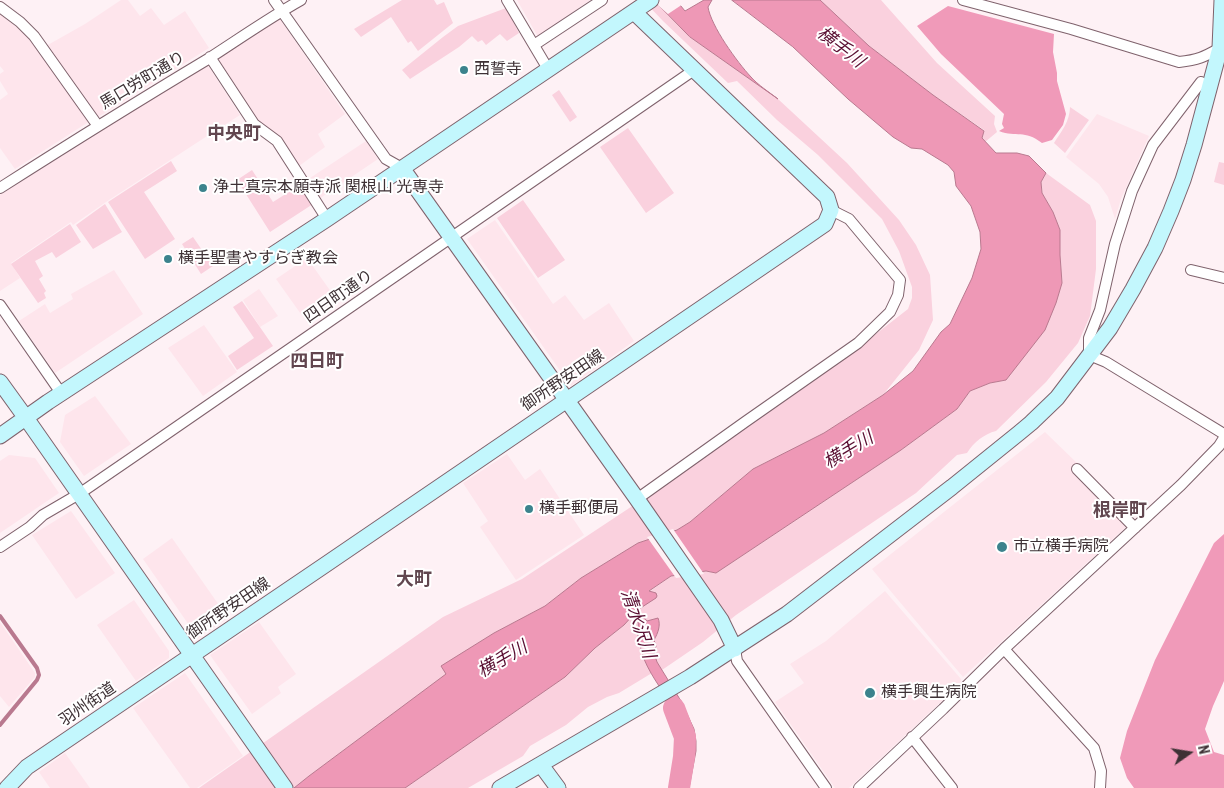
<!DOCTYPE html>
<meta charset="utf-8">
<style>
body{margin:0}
#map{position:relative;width:1224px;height:788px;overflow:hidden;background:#fef1f5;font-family:"Roboto Condensed",sans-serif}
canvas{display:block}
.north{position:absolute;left:1164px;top:728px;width:50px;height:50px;-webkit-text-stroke:4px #fff;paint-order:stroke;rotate:77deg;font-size:14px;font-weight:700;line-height:20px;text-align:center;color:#3e3135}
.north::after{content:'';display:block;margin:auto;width:18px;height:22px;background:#3e3135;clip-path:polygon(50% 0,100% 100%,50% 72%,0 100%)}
</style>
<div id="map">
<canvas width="1224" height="788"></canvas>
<div class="north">N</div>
</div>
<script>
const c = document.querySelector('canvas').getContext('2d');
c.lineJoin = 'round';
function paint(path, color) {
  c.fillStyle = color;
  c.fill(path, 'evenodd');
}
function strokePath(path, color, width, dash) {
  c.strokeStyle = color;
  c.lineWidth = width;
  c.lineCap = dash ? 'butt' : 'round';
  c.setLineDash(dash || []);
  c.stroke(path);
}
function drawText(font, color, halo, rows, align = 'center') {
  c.font = font + ' "Roboto Condensed","Noto Sans JP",sans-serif';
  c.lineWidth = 4;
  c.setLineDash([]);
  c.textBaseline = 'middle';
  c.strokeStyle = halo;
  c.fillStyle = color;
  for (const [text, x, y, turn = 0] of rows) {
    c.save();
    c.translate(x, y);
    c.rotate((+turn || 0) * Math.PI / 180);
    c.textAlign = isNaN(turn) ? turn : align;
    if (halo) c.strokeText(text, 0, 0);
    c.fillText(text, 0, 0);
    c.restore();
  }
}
const built = new Path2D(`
 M 121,0 L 128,0 L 140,16 L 151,8 L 164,25 L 185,11 L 209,48 L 95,119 L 46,46 L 85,24 Z
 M 517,0 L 590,0 L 538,37 Z
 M 0,14 L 35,42 L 90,121 L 15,169 L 0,148 L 0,100 L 8,94 L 0,81 L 0,74 L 4,71 L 0,66 Z
 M 280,19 L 345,114 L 318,134 L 325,147 L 299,166 L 277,134 L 263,128 L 216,59 Z
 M 207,64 L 240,115 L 201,140 L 106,202 L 73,225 L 71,222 L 11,263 L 20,278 L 0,291 L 0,195 Z
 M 1097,114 L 1149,136 L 1121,199 L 1115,219 L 1108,197 L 1099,184 L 1066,157 Z
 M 366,141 L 378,159 L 319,199 L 307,180 Z
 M 495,220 L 553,304 L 565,295 L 584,320 L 609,303 L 634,341 L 571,386 L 467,239 Z
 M 307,258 L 339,303 L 308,324 L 276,279 Z
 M 114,270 L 143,314 L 55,373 L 19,321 L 45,304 L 50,313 L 73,299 L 71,294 Z
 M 259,289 L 278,316 L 260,327 L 243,300 Z
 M 204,325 L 237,372 L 203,396 L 168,348 Z
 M 95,396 L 131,444 L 84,476 L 60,442 L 65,415 Z
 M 1045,432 L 1078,464 L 1072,469 L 1128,525 L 963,677 L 872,569 Z
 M 507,454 L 525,480 L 540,469 L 584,535 L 516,580 L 480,527 L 488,521 L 463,483 Z
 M 9,455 L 35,458 L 59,493 L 0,533 L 0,461 Z
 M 71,511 L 115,573 L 76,599 L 32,535 Z
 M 172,538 L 228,618 L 198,638 L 143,559 Z
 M 885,591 L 961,679 L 961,683 L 849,788 L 835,788 L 775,702 L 804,683 L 790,664 L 826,641 Z
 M 134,600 L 169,651 L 169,658 L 136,681 L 97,625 Z
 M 0,622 L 35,673 L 35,677 L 9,707 L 0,696 Z
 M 259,622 L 296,674 L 278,687 L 281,693 L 252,714 L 210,655 Z
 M 185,673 L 243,756 L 197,788 L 190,788 L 133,708 Z
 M 65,753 L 90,788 L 50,788 L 39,772 Z`);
const green = new Path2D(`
 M 402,0 L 434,0 L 437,5 L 444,2 L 453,23 L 418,51 L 411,41 L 408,43 L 391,17 L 361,37 L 354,29 Z
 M 643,0 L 654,0 L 690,37 L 778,99 L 847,163 L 899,220 L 916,245 L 930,275 L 933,320 L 919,350 L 883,395 L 824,433 L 753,469 L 690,522 L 677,530 L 638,543 L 581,578 L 545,606 L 494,633 L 442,666 L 447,674 L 309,776 L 294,788 L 199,788 L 443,617 L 522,579 L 652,493 L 786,400 L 858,348 L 908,309 L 912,298 L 912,287 L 899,251 L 882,219 L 818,155 L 777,120 L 737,81 L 728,83 L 663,21 Z
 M 820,0 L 881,0 L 937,63 L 995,116 L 994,124 L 997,132 L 985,142 L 982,138 L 984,130 L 933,95 L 869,46 Z
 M 506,8 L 519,33 L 507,41 L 500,34 L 486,45 L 482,40 L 478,42 L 472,36 L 459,47 L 410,79 L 402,70 L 443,37 L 458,26 Z
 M 559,90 L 577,117 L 570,122 L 552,95 Z
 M 1070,107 L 1089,120 L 1065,153 L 1054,143 C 1061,132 1070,121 1070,107 Z
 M 628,128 L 674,193 L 646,213 L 600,147 Z
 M 171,161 L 177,171 L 144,192 L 175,239 L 145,259 L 108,202 Z
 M 1219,162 L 1224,163 L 1224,185 L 1214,182 Z
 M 252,170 L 273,202 L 300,185 L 313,204 L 270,232 L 237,180 Z
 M 1046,173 L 1090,205 L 1096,221 L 1096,269 L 1090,316 L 1078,343 L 1046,382 L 996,431 C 984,434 974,442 967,453 L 957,455 L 916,493 L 736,615 L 703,642 L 662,670 C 658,664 652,656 655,649 L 652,620 L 647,621 C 643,618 640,614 639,609 L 642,606 L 649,592 L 671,576 L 706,571 L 716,573 L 901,450 L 957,409 L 970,391 L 990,383 L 1006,380 L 1062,283 L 1060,255 L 1060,230 L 1053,212 L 1042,193 L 1041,182 Z
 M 523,200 L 565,260 L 538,278 L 497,218 Z
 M 105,204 L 122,232 L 93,249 L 76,225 Z
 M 70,224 L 81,242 L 56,258 L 52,252 L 35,261 L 43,276 L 39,279 L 46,291 L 44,293 L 46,298 L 38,303 L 11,264 Z
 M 193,237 L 213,266 L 201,274 L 182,244 Z
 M 242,301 L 273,346 L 237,370 L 228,356 L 254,338 L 233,307 Z
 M 634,613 C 640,620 637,629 638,637 C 640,649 647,662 652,673 L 619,693 L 607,697 L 588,707 L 566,725 L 530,746 L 523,756 L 468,788 L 405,788 L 565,677 L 595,648 L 624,625 Z`);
const forest = new Path2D(`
 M 948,6 L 1054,34 L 1053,52 L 1057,73 L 1057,81 L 1066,114 L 1063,125 L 1052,140 L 1042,143 C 1024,129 1017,138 999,131 L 1004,128 L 1002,124 L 1004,114 L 941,54 L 917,26 Z
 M 1224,534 L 1224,681 L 1213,706 L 1205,729 L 1214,752 L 1224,755 L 1224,788 L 1134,788 L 1127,778 L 1120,758 L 1127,731 L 1155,660 L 1214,543 Z`);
const water = new Path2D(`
 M 654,0 L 676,0 L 685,11 L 704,0 L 712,0 L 708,7 C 711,26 737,62 751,77 C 758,85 769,92 778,99 L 690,37 Z
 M 732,0 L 820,0 L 869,46 L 933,95 L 984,131 L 982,138 L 996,153 L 1017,153 L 1029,156 L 1046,173 L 1041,182 L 1042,193 L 1053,212 L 1060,230 L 1060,255 L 1062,283 L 1056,303 L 1045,330 L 1006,380 L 990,383 L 970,391 L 957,409 L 901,450 L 716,573 L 706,571 L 671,576 L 649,591 L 656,593 L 657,596 L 656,598 L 639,609 L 640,613 L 647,621 L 658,618 C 661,625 658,633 654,640 L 656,646 L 654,653 L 657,662 L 681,701 L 694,729 L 696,741 L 696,751 L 689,788 L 669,788 L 680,737 L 680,730 L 686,727 L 683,717 L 678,713 C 666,696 652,678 644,659 C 642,652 639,643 638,636 C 638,628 640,619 634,614 L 624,625 L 595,648 L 565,677 L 405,788 L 294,788 L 309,776 L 446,674 L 441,666 L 494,633 L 545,606 L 581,578 L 638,543 L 677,530 L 690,522 L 753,469 L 824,433 L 883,395 L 913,371 L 941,332 L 950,324 L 972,278 L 981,249 L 980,232 L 971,206 L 956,186 L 954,172 L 948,165 L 922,149 L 911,148 L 893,137 L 848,99 L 793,47 Z`);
const pier = new Path2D(`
 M 652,0 L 680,0 L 683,4 L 668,14 Z
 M 673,529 L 704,574 L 676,578 L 647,537 Z`);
const stream = new Path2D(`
 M 0,616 L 37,668 L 39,675 L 37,680 L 0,725`);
const river = new Path2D(`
 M 674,708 L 685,737 L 684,757 L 679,788`);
const street = new Path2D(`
 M 274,0 L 386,159 L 402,168
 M 507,0 L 548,69
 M 963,0 L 1071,29 L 1179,62 C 1198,60 1204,57 1220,48
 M 0,7 L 20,22 L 34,36 L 98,126
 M 534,45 L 602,0
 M 210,57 L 254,124 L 277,141 L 327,219
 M 1201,82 L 1153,145 L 1132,191 L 1115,244 L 1100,310 L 1089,338 L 1089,355 L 1106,362 L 1224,434
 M 0,188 C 69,144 138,101 208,59 C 239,39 269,18 301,0
 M 1191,270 L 1224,278
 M 0,305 L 61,393
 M 1077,469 L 1135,528
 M 637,499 L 745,422 L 858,343 L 890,312 L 898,295 L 900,280 L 849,219 L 831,210
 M 0,547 L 30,527 L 43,515 L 79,494 L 133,457 L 694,70
 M 735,649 L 737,661 L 826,788
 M 1004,649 L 1094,748 L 1101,771 L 1100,788
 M 912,737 L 952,788
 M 859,788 L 943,709 L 1004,649 L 1181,485 L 1219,446 L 1224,438`);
const secondary = new Path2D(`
 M 402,168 L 637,499 L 721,620 L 735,649
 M 0,382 L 26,418 L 285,788
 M 0,436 L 48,402 L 327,219 L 651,0
 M 541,765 L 558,788
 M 7,788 L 27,767 L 322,567 L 825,224 L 831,210 L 827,197 L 634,12
 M 500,788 L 690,677 L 787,614 L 952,487 L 1019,433 L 1031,423 L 1057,398 L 1110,328 L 1133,289 L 1155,248 L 1171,211 L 1183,180 L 1194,145 L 1220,48 L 1222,0`);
const markers = [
 [464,70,5,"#3c838d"],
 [203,188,5,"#3c838d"],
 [168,259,5,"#3c838d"],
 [529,509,5,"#3c838d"],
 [1002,547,6,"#3c838d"],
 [870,693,6,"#3c838d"]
];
const poiNames = [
 ["西誓寺",474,70],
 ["浄土真宗本願寺派 関根山 光専寺",213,188],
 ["横手聖書やすらぎ教会",178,259],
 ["横手郵便局",539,509],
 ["市立横手病院",1013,547],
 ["横手興生病院",881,693]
];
const streetNames = [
 ["馬口労町通り",143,81,-31],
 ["四日町通り",339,297,-35],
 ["御所野安田線",563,381,-34],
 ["御所野安田線",229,609,-34],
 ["羽州街道",88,705,-34]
];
const waterNames = [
 ["横手川",840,48,38],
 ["横手川",849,451,-31],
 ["清水沢川",637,624,71],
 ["横手川",503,660,-30]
];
const neighbourhoodNames = [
 ["中央町",234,134],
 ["四日町",317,362],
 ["根岸町",1120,511],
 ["大町",414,580]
];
paint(built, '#fee5ec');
paint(green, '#fad1de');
paint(forest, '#f09ab9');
paint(water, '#ee98b6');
strokePath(water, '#b9798f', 1);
paint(pier, '#fef1f5');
strokePath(stream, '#b9798f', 4);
strokePath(river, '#ee98b6', 22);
strokePath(street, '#7f626c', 12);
strokePath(secondary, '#7f626c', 17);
strokePath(street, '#fff', 10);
strokePath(secondary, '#c3f7fd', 15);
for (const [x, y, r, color] of markers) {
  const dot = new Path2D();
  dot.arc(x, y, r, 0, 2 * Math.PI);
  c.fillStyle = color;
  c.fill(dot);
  strokePath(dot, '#fff', 2);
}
drawText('16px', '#3e3135', '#fff', poiNames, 'left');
drawText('16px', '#3e3135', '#fff', streetNames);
drawText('italic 18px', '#5a0f32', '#fff', waterNames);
drawText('bold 18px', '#61464f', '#fff', neighbourhoodNames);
</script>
